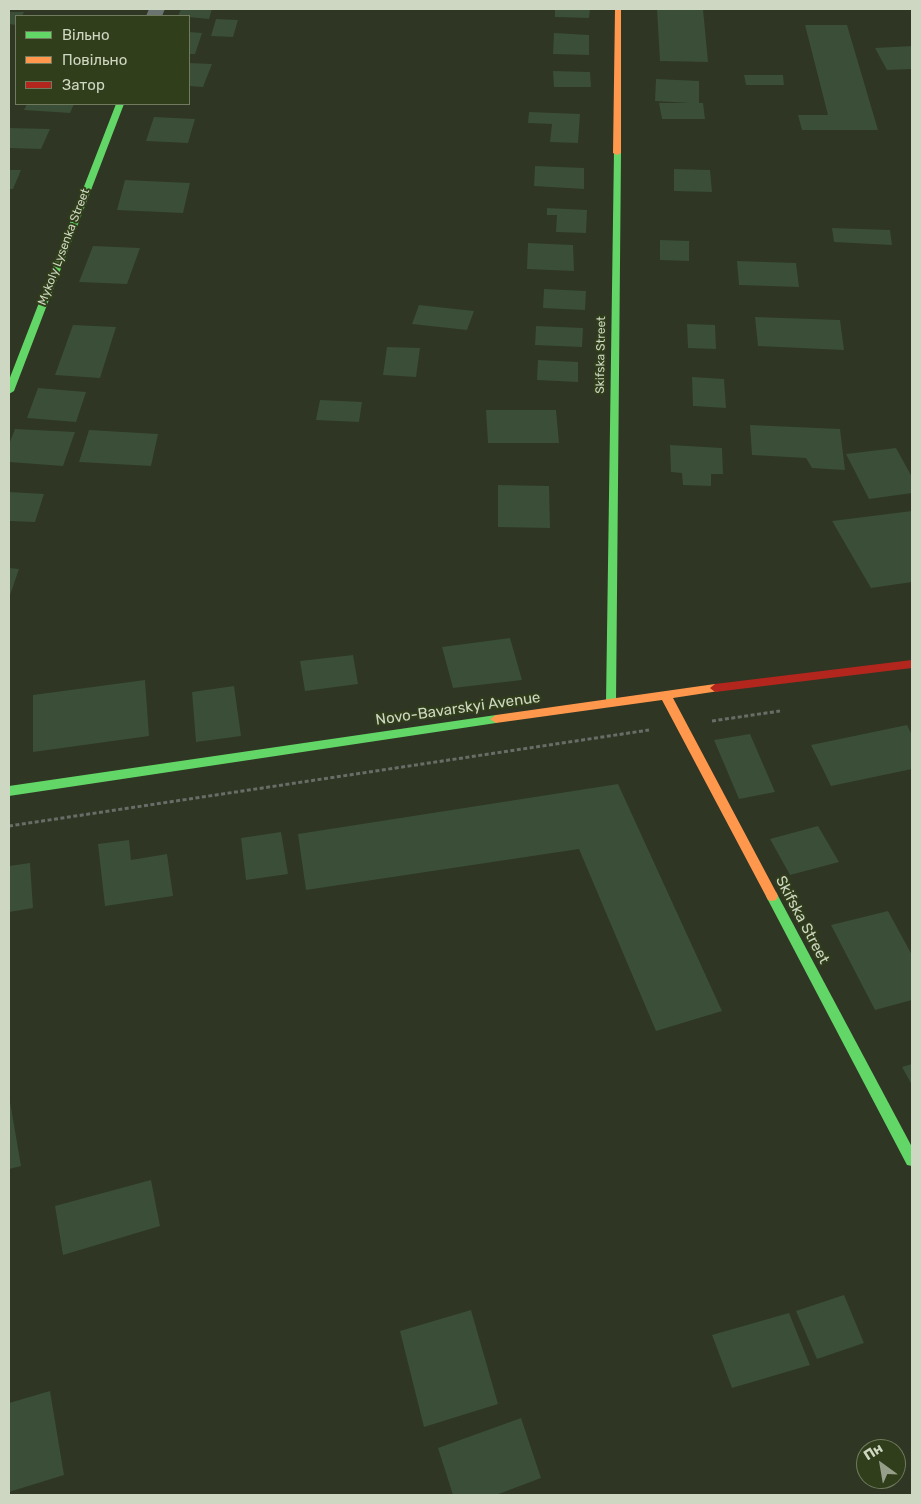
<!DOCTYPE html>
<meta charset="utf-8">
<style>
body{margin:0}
#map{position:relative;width:921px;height:1504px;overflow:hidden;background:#2f3623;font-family:Rubik,sans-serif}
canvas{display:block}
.frame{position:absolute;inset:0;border:10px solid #ced7c2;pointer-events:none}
.legend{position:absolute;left:15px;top:15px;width:175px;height:90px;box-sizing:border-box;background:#313e1b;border:1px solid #707b5e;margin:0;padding:6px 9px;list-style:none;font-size:15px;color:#ced7c2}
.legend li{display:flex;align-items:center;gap:10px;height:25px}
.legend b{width:25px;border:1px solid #707b5e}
.north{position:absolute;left:856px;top:1439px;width:50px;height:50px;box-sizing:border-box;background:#313e1b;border:1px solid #707b5e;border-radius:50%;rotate:328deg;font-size:14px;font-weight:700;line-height:20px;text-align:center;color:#ced7c2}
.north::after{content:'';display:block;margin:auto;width:18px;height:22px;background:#969f8a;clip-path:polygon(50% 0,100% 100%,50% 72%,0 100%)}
</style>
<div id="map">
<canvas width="921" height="1504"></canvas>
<div class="frame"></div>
<ul class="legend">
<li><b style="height:6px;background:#63d668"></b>Вільно</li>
<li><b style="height:6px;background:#ff974d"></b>Повільно</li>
<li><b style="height:6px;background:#b3261e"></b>Затор</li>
</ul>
<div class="north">Пн</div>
</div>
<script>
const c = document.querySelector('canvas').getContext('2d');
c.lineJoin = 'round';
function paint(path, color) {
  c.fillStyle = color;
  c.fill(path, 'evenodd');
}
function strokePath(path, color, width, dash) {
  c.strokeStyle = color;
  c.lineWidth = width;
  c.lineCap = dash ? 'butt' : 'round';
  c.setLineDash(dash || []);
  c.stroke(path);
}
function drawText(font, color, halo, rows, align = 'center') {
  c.font = font + ' Rubik,sans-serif';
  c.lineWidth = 4;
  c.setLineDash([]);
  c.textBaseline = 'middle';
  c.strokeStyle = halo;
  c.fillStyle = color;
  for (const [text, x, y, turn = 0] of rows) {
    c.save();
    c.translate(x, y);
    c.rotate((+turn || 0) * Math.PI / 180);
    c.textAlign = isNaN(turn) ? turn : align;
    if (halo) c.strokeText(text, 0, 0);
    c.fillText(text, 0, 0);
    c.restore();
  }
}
const building = new Path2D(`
 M 181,9 L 212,9 L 209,19 L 178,16 Z
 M 555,9 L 590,9 L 589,18 L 555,17 Z
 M 657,9 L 703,9 L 708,62 L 660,61 Z
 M 9,12 L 24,12 L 22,16 L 16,16 L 16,25 L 9,24 Z
 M 216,19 L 238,20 L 233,37 L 211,36 Z
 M 805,25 L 847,25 L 878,130 L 802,130 L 798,115 L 828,115 Z
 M 189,32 L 202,33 L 195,54 L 189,54 Z
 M 554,33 L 589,35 L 589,55 L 553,54 Z
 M 912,46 L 912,69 L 887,70 L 875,48 Z
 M 189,63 L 212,64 L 203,87 L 189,86 Z
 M 553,71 L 590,72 L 591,87 L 554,87 Z
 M 744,75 L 783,75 L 784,85 L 746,85 Z
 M 656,79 L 699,81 L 699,103 L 703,103 L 705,119 L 662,119 L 659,103 L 690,103 L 655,101 Z
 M 27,104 L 74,104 L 70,113 L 24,110 Z
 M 529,112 L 580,114 L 578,143 L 550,142 L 552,124 L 528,123 Z
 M 154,117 L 195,119 L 188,143 L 146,141 Z
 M 9,128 L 50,129 L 41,149 L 9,148 Z
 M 535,166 L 584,168 L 584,189 L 534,186 Z
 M 674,169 L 710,170 L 712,192 L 674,191 Z
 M 9,170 L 21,170 L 13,189 L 9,189 Z
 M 125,180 L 190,183 L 183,213 L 117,210 Z
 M 547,208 L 587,210 L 586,233 L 556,232 L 557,215 L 547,215 Z
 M 832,228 L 890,230 L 892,245 L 834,242 Z
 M 660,240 L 689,241 L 689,261 L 660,260 Z
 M 528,243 L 573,245 L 574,271 L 527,269 Z
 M 93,246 L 140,248 L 127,284 L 79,282 Z
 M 737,261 L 796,263 L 799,287 L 739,285 Z
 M 544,289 L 586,291 L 585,310 L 543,308 Z
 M 419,305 L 474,311 L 467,330 L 412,324 Z
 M 755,317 L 840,320 L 844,350 L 758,346 Z
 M 687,324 L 715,325 L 716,349 L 688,348 Z
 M 73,325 L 116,327 L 100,378 L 55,375 Z
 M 536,326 L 583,328 L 582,347 L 535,345 Z
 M 387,347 L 420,348 L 416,377 L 383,375 Z
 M 538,360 L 578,362 L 578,382 L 537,380 Z
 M 692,377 L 724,379 L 726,408 L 693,406 Z
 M 38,388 L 86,392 L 76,422 L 27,418 Z
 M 320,400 L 362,402 L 359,422 L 316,420 Z
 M 486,410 L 556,410 L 559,443 L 488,443 Z
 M 750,425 L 840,429 L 845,470 L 812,468 L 806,458 L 752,455 Z
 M 15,429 L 75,432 L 63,466 L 9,462 L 9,444 Z
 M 89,430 L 158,434 L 151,466 L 79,462 Z
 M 670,445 L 722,448 L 723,474 L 711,474 L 711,486 L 683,485 L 682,473 L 671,472 Z
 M 896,448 L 912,477 L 912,493 L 869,499 L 846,454 Z
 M 498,485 L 549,486 L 550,528 L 498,527 Z
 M 9,492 L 44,494 L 35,522 L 9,521 Z
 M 912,511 L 912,582 L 871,588 L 832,521 Z
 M 9,568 L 19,569 L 9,598 Z
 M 510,638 L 522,680 L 453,688 L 442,647 Z
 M 353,655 L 358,684 L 305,691 L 300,661 Z
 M 145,680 L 149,736 L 33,752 L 33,695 Z
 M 234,686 L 241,736 L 196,742 L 192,692 Z
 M 907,725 L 912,735 L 912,769 L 831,786 L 811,745 Z
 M 750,734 L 775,792 L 739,799 L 714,740 Z
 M 618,784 L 722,1011 L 656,1031 L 579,849 L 306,890 L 298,834 Z
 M 818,826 L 839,862 L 790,875 L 770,839 Z
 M 281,832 L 288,874 L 246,880 L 241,838 Z
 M 129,840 L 131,860 L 167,854 L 173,896 L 105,906 L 98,844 Z
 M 30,863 L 33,908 L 9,912 L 9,866 Z
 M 888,911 L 912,955 L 912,1000 L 875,1010 L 831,925 Z
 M 912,1064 L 912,1085 L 902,1067 Z
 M 9,1096 L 21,1166 L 9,1169 Z
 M 151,1180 L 160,1226 L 63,1255 L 55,1206 Z
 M 844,1295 L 864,1343 L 817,1359 L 796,1311 Z
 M 471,1310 L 498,1404 L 424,1427 L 400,1331 Z
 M 789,1313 L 810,1365 L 732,1388 L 712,1335 Z
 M 50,1391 L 64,1475 L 9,1492 L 9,1403 Z
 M 521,1418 L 541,1478 L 496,1495 L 453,1495 L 438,1448 Z`);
const path = new Path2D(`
 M 712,721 L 780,711
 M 9,826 L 649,730`);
const street = new Path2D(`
 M 149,9 L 165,9 L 162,16 L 146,16 Z`);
const fast = new Path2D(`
 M 116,104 L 124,104 L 14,391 L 9,394 L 9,380 Z
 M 614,151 L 621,153 L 616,702 L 611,706 L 606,702 Z
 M 496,715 L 502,719 L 496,723 L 9,796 L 9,786 Z
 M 772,891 L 776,892 L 912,1147 L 912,1166 L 907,1165 L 768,900 L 766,896 L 768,892 Z`);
const slow = new Path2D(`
 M 615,9 L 621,9 L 621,153 L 617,155 L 613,153 Z
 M 715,684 L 720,688 L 719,691 L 673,698 L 776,892 L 778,896 L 776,900 L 772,901 L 768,900 L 662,700 L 496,723 L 490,719 L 496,715 Z`);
const jam = new Path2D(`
 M 912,660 L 912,668 L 715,692 L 710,688 L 715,684 Z`);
const farStreetnames = [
 ["Mykoly Lysenka Street",64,247,-69],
 ["Skifska Street",601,355,-89]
];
const streetNames = [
 ["Novo-Bavarskyi Avenue",458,709,-8],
 ["Skifska Street",802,920,62]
];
paint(building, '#3a4e38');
strokePath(path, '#686d67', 3, [4, 2.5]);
paint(street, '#6b7370');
paint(fast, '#63d668');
paint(slow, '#ff974d');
paint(jam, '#b3261e');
drawText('12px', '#ced7c2', '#313e1b', farStreetnames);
drawText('15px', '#ced7c2', '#313e1b', streetNames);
</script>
